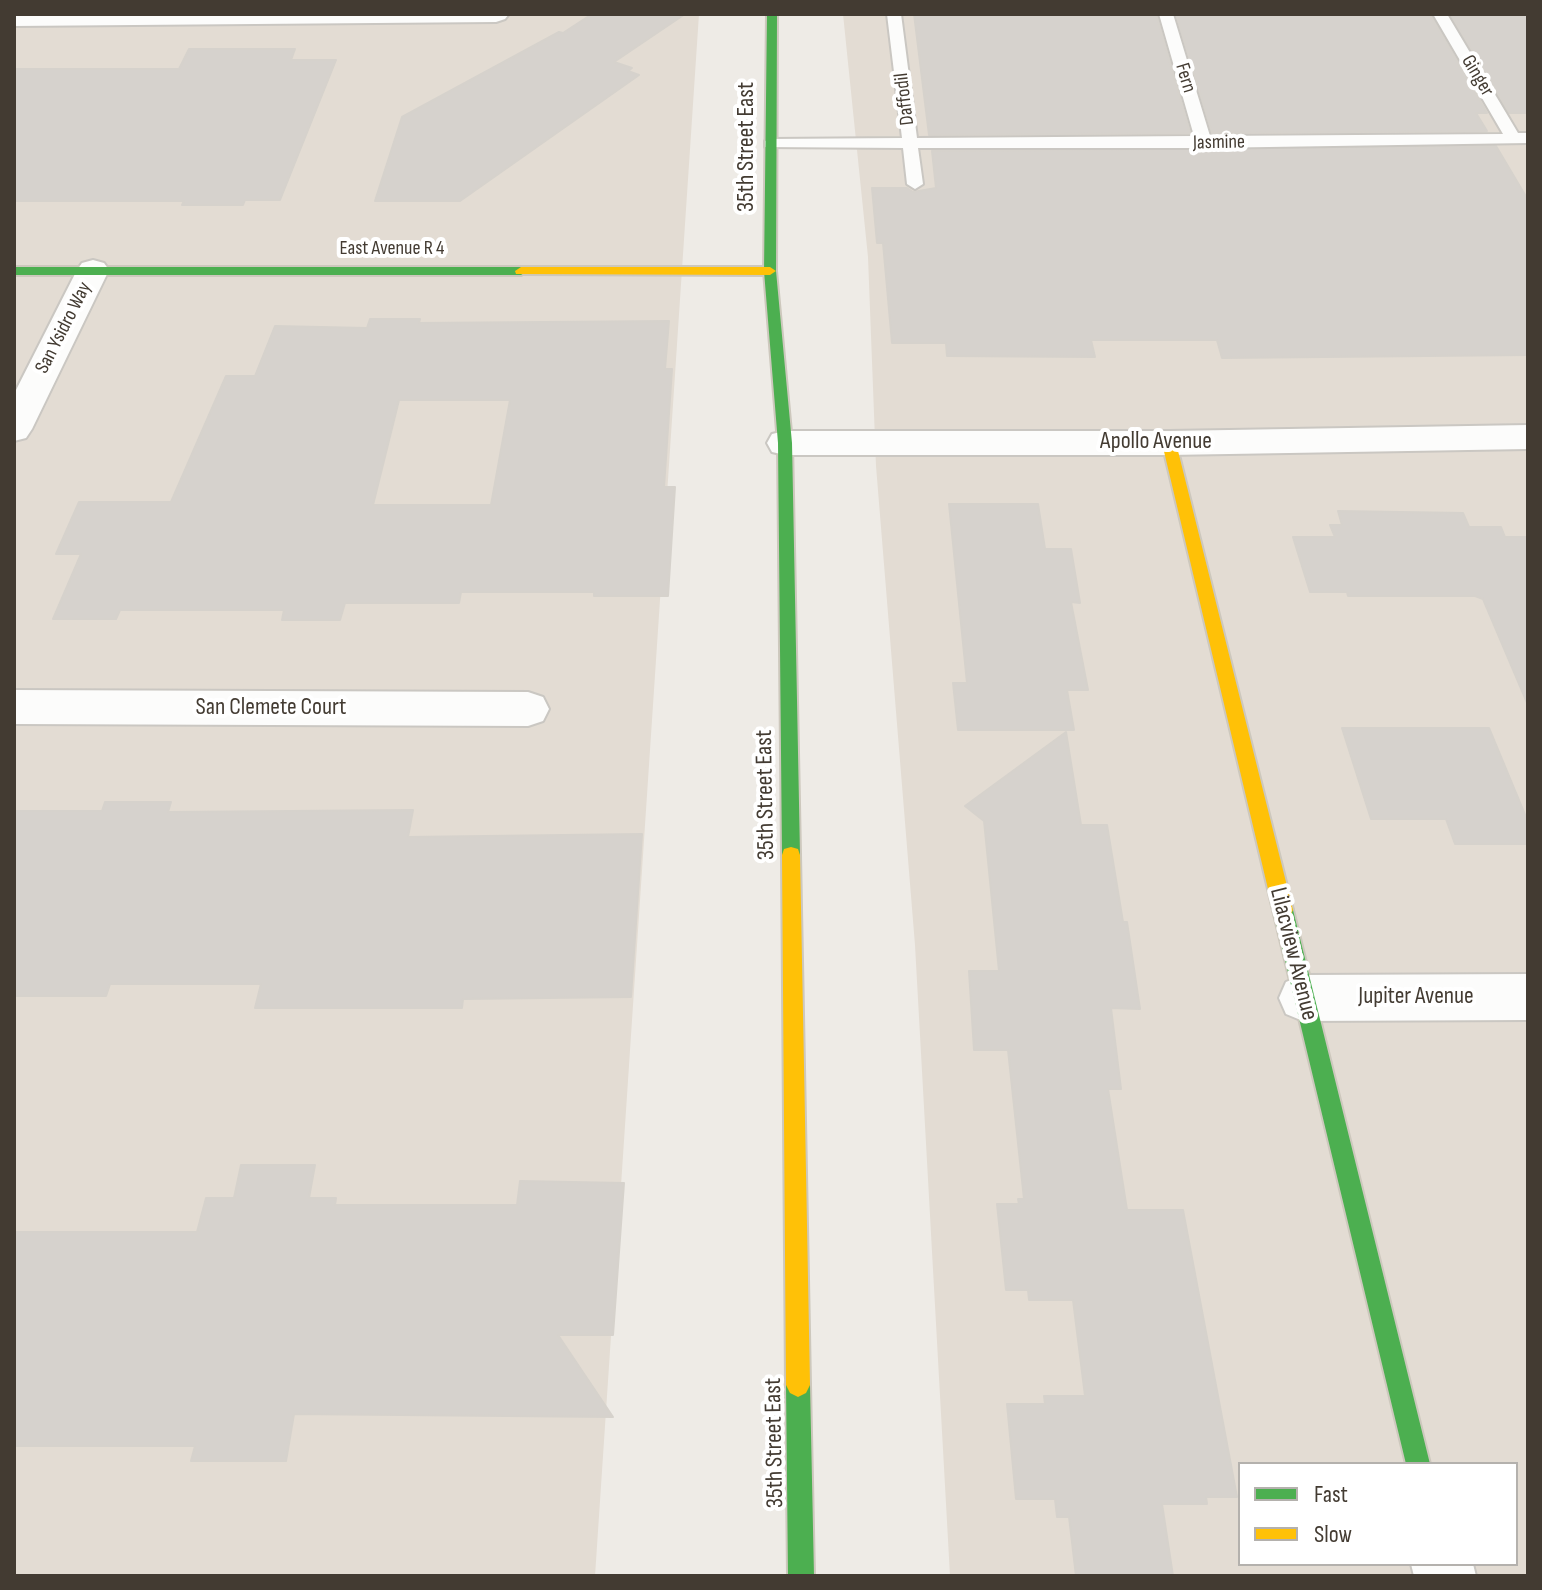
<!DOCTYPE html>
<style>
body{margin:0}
#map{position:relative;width:1542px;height:1590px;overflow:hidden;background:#eeebe6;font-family:"Sofia Sans Condensed",sans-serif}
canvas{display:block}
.frame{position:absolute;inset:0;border:16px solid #433b32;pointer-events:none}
.legend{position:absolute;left:1238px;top:1462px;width:280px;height:104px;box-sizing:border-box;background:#fff;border:2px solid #b4b1ad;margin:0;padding:10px 14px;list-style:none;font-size:24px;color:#433b32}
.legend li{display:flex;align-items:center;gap:16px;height:40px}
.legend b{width:40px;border:2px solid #b4b1ad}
</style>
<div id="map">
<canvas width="1542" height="1590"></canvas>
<div class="frame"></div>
<ul class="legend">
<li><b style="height:10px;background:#4caf50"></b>Fast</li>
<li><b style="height:10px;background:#ffc107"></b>Slow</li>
</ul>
</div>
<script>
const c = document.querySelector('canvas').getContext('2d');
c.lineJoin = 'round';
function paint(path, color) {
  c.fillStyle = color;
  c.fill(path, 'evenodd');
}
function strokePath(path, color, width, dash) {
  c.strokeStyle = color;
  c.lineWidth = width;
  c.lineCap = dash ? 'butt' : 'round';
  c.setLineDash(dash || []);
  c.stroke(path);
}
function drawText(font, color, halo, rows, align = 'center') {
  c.font = font + ' "Sofia Sans Condensed",sans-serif';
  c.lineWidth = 8;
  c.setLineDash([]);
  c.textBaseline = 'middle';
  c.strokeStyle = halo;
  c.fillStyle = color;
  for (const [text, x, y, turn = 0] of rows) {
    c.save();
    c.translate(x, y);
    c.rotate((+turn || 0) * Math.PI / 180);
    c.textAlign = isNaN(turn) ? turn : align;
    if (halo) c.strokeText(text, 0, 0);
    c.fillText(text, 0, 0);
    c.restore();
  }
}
const residential = new Path2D(`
 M 14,14 L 699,14 L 595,1576 L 14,1576 Z
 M 843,14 L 1528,14 L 1528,1576 L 950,1576 L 915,945 L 876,466 L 868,257 ZM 1240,1464 L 1516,1464 L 1516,1564 L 1240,1564 Z`);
const building = new Path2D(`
 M 592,14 L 685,14 L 614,62 L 632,68 L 628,71 L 639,75 L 460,201 L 375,201 L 402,117 L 559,32 L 563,33 Z
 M 914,14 L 1156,14 L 1190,133 L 929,135 Z
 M 1176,14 L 1430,14 L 1487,113 L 1476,113 L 1487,131 L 1212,133 Z
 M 1450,14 L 1528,14 L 1528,113 L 1509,113 Z
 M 189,49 L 295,49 L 291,60 L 336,60 L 280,200 L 245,200 L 243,205 L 182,205 L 184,201 L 14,201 L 14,69 L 179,69 Z
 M 1496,146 L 1528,200 L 1528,355 L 1222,358 L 1217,340 L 1091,340 L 1095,357 L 947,356 L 946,343 L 892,343 L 883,243 L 877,243 L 872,188 L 907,188 L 913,192 L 936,188 L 932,151 Z
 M 370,319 L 420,319 L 419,323 L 669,321 L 665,369 L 672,369 L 664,487 L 675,487 L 668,596 L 594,596 L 594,592 L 461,592 L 459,603 L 345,603 L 340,620 L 282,620 L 284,610 L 120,610 L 116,619 L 53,619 L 81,554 L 56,554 L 79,502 L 171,502 L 226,376 L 255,376 L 275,326 L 367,328 ZM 399,400 L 510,400 L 491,505 L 373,505 Z
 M 949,504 L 1038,504 L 1045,549 L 1071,549 L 1080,603 L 1071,602 L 1088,690 L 1067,690 L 1074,730 L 958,730 L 953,683 L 967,683 Z
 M 1338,511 L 1463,513 L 1469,527 L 1501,527 L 1505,537 L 1528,537 L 1528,705 L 1483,599 L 1475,596 L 1348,596 L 1347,592 L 1310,592 L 1293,537 L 1335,537 L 1330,525 L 1342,525 Z
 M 1342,728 L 1489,728 L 1528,822 L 1528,844 L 1455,844 L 1446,819 L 1371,819 Z
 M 1066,732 L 1081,825 L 1107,825 L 1123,922 L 1127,922 L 1140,1009 L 1111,1008 L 1121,1089 L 1108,1089 L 1127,1210 L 1183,1210 L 1237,1497 L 1206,1497 L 1207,1504 L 1162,1504 L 1173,1576 L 1076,1576 L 1069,1517 L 1057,1517 L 1055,1499 L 1016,1499 L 1007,1404 L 1045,1404 L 1044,1396 L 1085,1396 L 1073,1300 L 1029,1300 L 1028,1290 L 1006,1290 L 997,1204 L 1019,1204 L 1018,1199 L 1024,1199 L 1008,1050 L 974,1050 L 969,971 L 999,971 L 984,821 L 965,806 Z
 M 105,802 L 171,802 L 168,812 L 413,810 L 408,837 L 642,834 L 631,997 L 463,999 L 462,1008 L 255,1008 L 261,984 L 110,984 L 106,996 L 14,996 L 14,811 L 102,811 Z
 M 241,1165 L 315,1165 L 309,1198 L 336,1198 L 335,1205 L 517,1205 L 520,1181 L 624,1183 L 613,1335 L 558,1335 L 613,1417 L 294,1414 L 286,1461 L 191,1461 L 195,1446 L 14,1446 L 14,1232 L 197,1232 L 206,1198 L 234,1198 Z`);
const lane = new Path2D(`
 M 887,14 L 901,14 L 917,138 L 1194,136 L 1159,14 L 1173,14 L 1210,136 L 1503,134 L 1433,14 L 1447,14 L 1518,133 L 1528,133 L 1528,143 L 1204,148 L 918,148 L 923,184 L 915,189 L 907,184 L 903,148 L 765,147 L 765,141 L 771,139 L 902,138 Z`);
const street = new Path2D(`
 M 14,14 L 509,14 L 505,19 L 496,22 L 14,26 Z
 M 93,260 L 104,263 L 109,270 L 32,429 L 26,438 L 14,441 L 14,394 L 77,270 L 82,263 Z
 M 1528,425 L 1528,449 L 1169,455 L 785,455 L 772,452 L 767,443 L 772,434 L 785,431 L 1169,431 Z
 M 14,690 L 528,692 L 543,697 L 549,709 L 543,721 L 528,726 L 14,724 Z
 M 1528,974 L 1528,1020 L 1303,1021 L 1286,1014 L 1279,998 L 1286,982 L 1303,975 Z
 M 1411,1564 L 1473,1564 L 1476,1576 L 1414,1576 Z`);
const fast = new Path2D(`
 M 767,14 L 777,14 L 776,271 L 792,443 L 800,855 L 798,861 L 791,863 L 784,861 L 782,855 L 778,443 L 764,271 Z
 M 14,267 L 521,267 L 527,271 L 521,275 L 14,275 Z
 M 1283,901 L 1290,904 L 1293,910 L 1430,1464 L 1406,1464 L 1273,910 L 1276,904 Z
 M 798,1373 L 806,1377 L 810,1385 L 814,1576 L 788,1576 L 786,1385 L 790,1377 Z`);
const slow = new Path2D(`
 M 521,267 L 770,267 L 776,271 L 770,275 L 516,274 L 515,271 Z
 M 1169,438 L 1176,443 L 1293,910 L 1290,916 L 1283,919 L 1276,916 L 1273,910 L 1162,443 Z
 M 791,847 L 798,849 L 800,855 L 810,1385 L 806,1393 L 798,1397 L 790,1393 L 786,1385 L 782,855 L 784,849 Z`);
const farStreetnames = [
 ["Ginger",1477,76,59],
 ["Fern",1185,78,73],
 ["Daffodil",905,99,-97],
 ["Jasmine",1219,143,-1],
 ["East Avenue R 4",392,249],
 ["San Ysidro Way",64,328,-63]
];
const streetNames = [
 ["35th Street East",747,147,-90],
 ["Apollo Avenue",1156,442],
 ["San Clemete Court",271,708],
 ["35th Street East",766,795,-91],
 ["Lilacview Avenue",1293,954,76],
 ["Jupiter Avenue",1416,997],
 ["35th Street East",775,1443,-91]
];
paint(residential, '#e3dcd3');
paint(building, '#d6d2cd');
strokePath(building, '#d6d2cc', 2);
strokePath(lane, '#cac7c2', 4);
strokePath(street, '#cac7c2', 4);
strokePath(fast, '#cdc8bd', 4);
strokePath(slow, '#cdc8bd', 4);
paint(lane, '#fcfcfb');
paint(street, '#fcfcfb');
paint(fast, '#4caf50');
paint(slow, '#ffc107');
drawText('20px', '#433b32', '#fff', farStreetnames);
drawText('24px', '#433b32', '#fff', streetNames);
</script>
